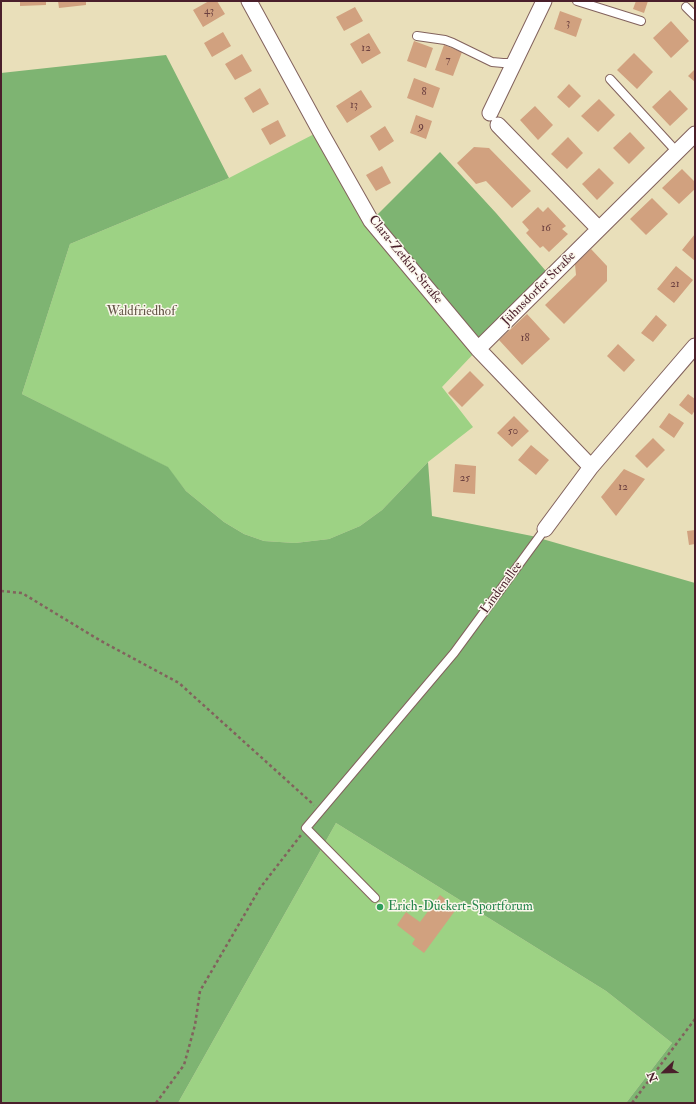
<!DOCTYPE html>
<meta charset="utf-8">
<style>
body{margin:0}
#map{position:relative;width:696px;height:1104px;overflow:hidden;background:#e9dfba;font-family:"IM FELL Double Pica",serif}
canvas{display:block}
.frame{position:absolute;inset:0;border:2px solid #4a1f2b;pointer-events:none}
.north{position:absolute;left:644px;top:1052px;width:40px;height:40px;-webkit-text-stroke:3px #fbf7ec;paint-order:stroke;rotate:247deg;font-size:11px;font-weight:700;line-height:16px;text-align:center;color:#4a1f2b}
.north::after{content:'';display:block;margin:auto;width:14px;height:18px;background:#4a1f2b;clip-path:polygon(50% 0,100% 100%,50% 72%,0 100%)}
</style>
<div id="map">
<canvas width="696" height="1104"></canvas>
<div class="frame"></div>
<div class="north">N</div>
</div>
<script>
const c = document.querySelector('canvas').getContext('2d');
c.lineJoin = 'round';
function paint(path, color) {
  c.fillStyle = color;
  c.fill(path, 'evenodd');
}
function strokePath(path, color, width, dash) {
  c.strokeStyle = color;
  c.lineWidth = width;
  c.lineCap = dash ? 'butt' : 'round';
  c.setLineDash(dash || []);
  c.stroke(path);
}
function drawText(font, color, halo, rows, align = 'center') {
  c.font = font + ' "IM FELL Double Pica",serif';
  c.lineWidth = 3;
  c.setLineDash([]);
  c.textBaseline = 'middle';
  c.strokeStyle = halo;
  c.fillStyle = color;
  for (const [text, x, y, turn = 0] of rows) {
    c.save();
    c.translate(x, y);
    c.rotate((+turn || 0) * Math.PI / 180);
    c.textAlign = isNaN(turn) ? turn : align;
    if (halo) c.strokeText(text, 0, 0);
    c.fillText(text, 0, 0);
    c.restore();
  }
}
const green = new Path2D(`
 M 320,131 L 371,221 L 478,349 L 442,387 L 473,427 L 428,462 L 382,510 L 360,526 L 329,539 L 295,543 L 264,541 L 244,534 L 224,522 L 186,491 L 167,467 L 22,394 L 70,244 L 229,178 Z
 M 336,823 L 606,991 L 672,1043 L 626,1103 L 178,1103 Z`);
const forest = new Path2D(`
 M 166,55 L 229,178 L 70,244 L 22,394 L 168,467 L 186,491 L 224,522 L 244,534 L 264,541 L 295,543 L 329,539 L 360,526 L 382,510 L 428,462 L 432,516 L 532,536 L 695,583 L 695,1103 L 626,1103 L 672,1043 L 606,991 L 336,823 L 178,1103 L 1,1103 L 1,73 Z
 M 440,152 L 496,213 L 551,277 L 478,349 L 371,221 Z`);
const building = new Path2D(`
 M 20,1 L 46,1 L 46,5 L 20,6 Z
 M 58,1 L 86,1 L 86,5 L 59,8 Z
 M 209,1 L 217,1 L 225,14 L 203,27 L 193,10 Z
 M 636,1 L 648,1 L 644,13 L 633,9 Z
 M 355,7 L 363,21 L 344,31 L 336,17 Z
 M 560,11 L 582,19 L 576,37 L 554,29 Z
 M 671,21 L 689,41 L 671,58 L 653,38 Z
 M 223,32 L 231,46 L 212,57 L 204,43 Z
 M 369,33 L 381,53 L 362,64 L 350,44 Z
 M 414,41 L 433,48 L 426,68 L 407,61 Z
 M 444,45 L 462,52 L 453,76 L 435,70 Z
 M 634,53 L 653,72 L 637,89 L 617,70 Z
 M 242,54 L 252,71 L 235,80 L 225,64 Z
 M 695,69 L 695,82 L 688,76 Z
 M 414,78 L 440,88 L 433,108 L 407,98 Z
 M 569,84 L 581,96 L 569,108 L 557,97 Z
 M 260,88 L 269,104 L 253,113 L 244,98 Z
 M 361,90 L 372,107 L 347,123 L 336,106 Z
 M 670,90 L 688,109 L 670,126 L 652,107 Z
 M 599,99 L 615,115 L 598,132 L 581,116 Z
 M 535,106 L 553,125 L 538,140 L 520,120 Z
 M 416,115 L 432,121 L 426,139 L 410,133 Z
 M 278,120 L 286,136 L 270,145 L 261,129 Z
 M 385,126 L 394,141 L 379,151 L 370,136 Z
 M 630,132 L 645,148 L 629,164 L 613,148 Z
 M 568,137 L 583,153 L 567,169 L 551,154 Z
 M 474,147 L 489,148 L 531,191 L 512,208 L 486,181 L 476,184 L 457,163 Z
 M 382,166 L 391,183 L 376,191 L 366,175 Z
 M 599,168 L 614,183 L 597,200 L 582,184 Z
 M 682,169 L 695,182 L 695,189 L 679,204 L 662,188 Z
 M 652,198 L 668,214 L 646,235 L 630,219 Z
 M 538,207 L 543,212 L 548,207 L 566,226 L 562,229 L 568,234 L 549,252 L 543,246 L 540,248 L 526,233 L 529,230 L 522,222 Z
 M 695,234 L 695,261 L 682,250 Z
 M 591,249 L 607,266 L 607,281 L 564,324 L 545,305 L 576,275 L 575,264 Z
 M 676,266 L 693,280 L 674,303 L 657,289 Z
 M 527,314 L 550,339 L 522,365 L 499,340 Z
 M 656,315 L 667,325 L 653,342 L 641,333 Z
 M 618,344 L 635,360 L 624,372 L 607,356 Z
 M 470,371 L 484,385 L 462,407 L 448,393 Z
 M 688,394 L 695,399 L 695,410 L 692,415 L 679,405 Z
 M 669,413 L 684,423 L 674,438 L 659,427 Z
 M 514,416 L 529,431 L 512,447 L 497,433 Z
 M 653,438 L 665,450 L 647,468 L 635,456 Z
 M 531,445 L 549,460 L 536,475 L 518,460 Z
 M 455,464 L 476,466 L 475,494 L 453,492 Z
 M 624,469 L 645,479 L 616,516 L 601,497 Z
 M 695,530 L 695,544 L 689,545 L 687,531 Z
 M 440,895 L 457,908 L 424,953 L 412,944 L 415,939 L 397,925 L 406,912 L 420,922 Z`);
const path = new Path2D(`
 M 1,591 L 22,593 L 101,641 L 179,683 L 314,805
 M 156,1103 L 184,1065 L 195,1025 L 200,991 L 260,888 L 301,835
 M 632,1103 L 695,1019`);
const lane = new Path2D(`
 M 577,1 L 641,21
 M 686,7 L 695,16
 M 417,36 L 445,40 L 453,43 L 492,62 L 503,63 L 514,63
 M 610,79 L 677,152
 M 375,898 L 306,828 L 454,653 L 545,529`);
const street = new Path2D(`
 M 249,1 L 320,131 L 371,221 L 478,349 L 591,467
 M 490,113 L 544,1
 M 498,125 L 599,229
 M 478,349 L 695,134
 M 545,529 L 591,467 L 695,346`);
const markers = [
 [380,907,4,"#2e9e5b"]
];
const numberNames = [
 ["43",209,12],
 ["3",568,24],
 ["12",366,49],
 ["7",448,61],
 ["8",424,93],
 ["13",354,106],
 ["9",421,127],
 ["16",546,229],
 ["21",675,285],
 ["18",525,339],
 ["50",513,432],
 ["25",465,479],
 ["12",623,488]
];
const streetNames = [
 ["Clara-Zetkin-Straße",405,260,51],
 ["Jühnsdorfer Straße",539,289,-45],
 ["Lindenallee",502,588,-54]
];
const parkNames = [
 ["Waldfriedhof",141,312]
];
const leisureNames = [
 ["Erich-Dückert-Sportforum",388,907]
];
paint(green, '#9dd284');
paint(forest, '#7eb472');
paint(building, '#d1a17f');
strokePath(lane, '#82625d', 10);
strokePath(street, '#82625d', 17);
strokePath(path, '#82625d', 2.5, [3, 3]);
strokePath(lane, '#fff', 8);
strokePath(street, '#fff', 15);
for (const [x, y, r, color] of markers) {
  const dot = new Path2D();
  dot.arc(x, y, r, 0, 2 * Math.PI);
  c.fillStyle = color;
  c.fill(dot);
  strokePath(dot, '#fbf7ec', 1.5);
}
drawText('11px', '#6c4040', null, numberNames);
drawText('13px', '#4a1f2b', '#fbf7ec', streetNames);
drawText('13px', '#635546', '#fbf7ec', parkNames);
drawText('13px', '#27864d', '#fbf7ec', leisureNames, 'left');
</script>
